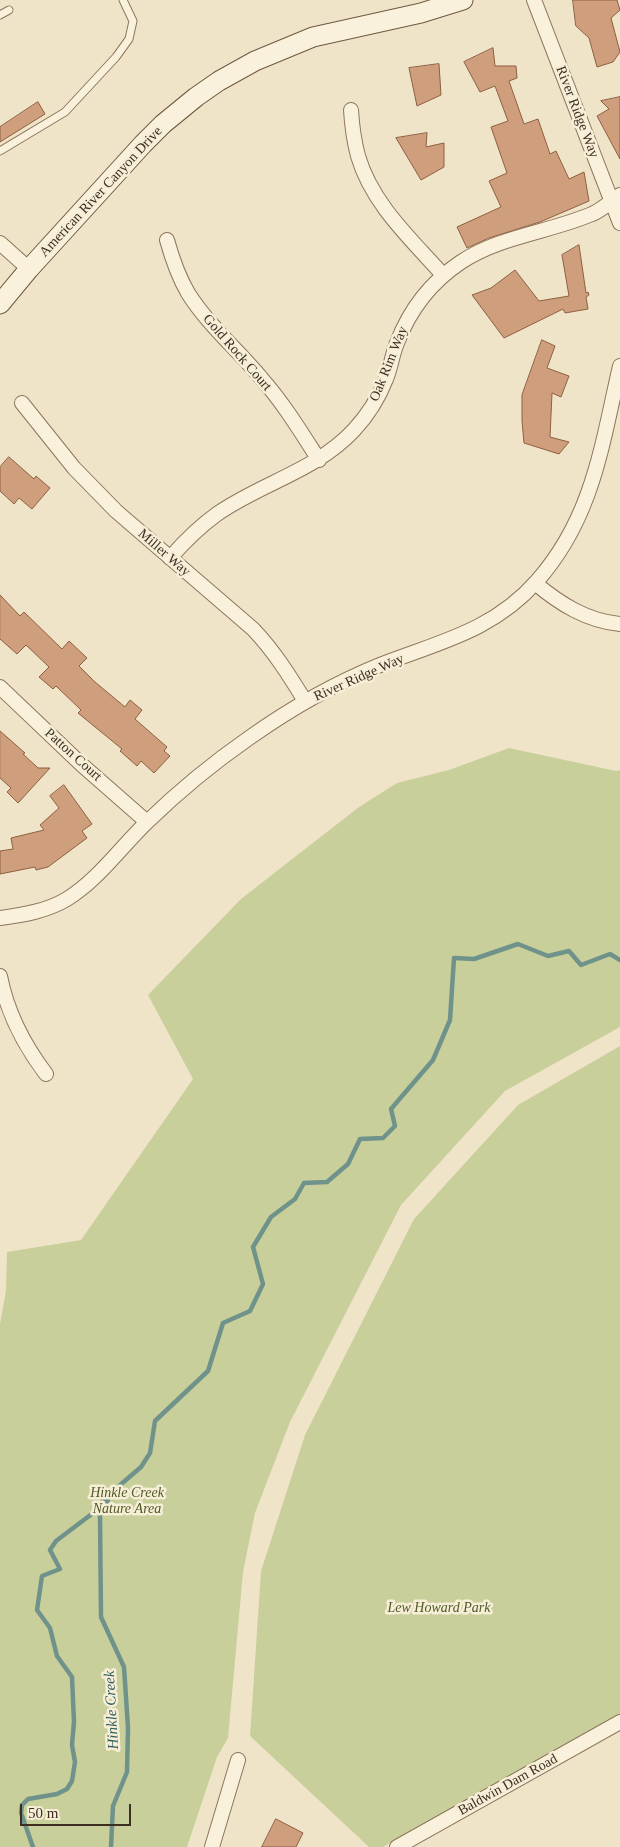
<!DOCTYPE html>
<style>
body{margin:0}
#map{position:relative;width:620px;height:1847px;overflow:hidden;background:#f0e4c8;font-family:Georgia,serif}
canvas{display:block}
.scale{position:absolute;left:20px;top:1804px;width:111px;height:22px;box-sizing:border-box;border:2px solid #3d2e20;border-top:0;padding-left:6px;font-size:15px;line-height:18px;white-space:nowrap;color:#3d2e20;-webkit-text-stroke:4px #f7eed8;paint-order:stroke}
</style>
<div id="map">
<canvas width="620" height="1847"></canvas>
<div class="scale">50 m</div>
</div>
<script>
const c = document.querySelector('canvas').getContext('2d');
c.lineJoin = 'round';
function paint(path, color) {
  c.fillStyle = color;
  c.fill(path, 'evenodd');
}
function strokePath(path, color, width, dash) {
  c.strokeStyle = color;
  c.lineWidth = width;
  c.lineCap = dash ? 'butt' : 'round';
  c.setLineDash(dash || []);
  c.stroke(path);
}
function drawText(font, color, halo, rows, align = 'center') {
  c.font = font + ' Georgia,serif';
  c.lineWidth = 5;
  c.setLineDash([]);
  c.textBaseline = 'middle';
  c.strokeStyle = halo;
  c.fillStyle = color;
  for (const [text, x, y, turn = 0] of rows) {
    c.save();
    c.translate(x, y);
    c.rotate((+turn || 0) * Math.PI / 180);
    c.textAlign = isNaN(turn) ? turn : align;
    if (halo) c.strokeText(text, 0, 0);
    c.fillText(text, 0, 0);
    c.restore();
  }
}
const green = new Path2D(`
 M 509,748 L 616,771 L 620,770 L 620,1027 L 505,1091 L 401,1205 L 290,1422 L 255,1513 L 243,1572 L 228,1738 L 217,1757 L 187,1847 L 0,1847 L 0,1324 L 6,1291 L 7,1252 L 81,1240 L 193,1079 L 148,995 L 241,899 L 359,807 L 397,783 L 449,770 Z
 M 620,1046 L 620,1714 L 383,1847 L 369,1847 L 250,1736 L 261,1571 L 305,1435 L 414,1219 L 518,1105 Z`);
const stream = new Path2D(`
 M 33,1847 L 21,1813 L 22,1805 L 28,1799 L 57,1794 L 67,1789 L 72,1781 L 75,1762 L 72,1745 L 74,1722 L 72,1677 L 57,1656 L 50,1628 L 37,1610 L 42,1576 L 60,1569 L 50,1550 L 56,1541 L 97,1510 L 107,1493 L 112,1492
 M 111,1847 L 113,1806 L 127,1772 L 128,1728 L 124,1667 L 101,1617 L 100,1515 L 112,1492 L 141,1467 L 150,1453 L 155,1421 L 208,1371 L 223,1323 L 250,1311 L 263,1284 L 253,1247 L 271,1217 L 295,1199 L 304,1183 L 327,1182 L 348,1164 L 360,1139 L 383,1138 L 395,1126 L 391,1109 L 433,1060 L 450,1020 L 454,958 L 474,959 L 518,944 L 548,956 L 569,951 L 581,965 L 610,954 L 620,960`);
const building = new Path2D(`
 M 573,0 L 617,0 L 620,10 L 611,18 L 620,52 L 613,62 L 597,67 L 589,38 L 576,26 Z
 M 493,48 L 495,66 L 516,66 L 517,78 L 509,81 L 524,124 L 538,119 L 550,154 L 556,151 L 569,179 L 584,172 L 589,201 L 540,222 L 489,238 L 467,248 L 457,227 L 501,207 L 489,181 L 507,173 L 491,127 L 508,121 L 495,86 L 480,92 L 464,62 Z
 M 439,64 L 441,95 L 417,106 L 409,68 Z
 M 620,97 L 620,159 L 597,116 L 609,109 L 601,101 Z
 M 38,102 L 45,114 L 0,142 L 0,127 Z
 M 427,133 L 426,147 L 444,143 L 444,167 L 421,180 L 396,138 Z
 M 579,245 L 586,293 L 588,292 L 589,295 L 586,297 L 588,309 L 565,313 L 563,309 L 504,338 L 472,295 L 491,288 L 515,270 L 539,301 L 569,296 L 562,255 Z
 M 542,340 L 555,346 L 547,368 L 569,376 L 561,397 L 552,393 L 550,437 L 569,442 L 559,454 L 524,443 L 522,421 L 522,395 Z
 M 9,457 L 34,479 L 36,476 L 50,488 L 32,509 L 19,498 L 14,504 L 0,491 L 0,467 Z
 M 0,595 L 20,616 L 24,612 L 62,649 L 69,641 L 87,658 L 79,666 L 95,682 L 125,707 L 130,700 L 142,710 L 135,719 L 167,747 L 164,751 L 170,756 L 154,773 L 141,761 L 137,766 L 120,751 L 122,749 L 78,713 L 81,710 L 56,686 L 53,689 L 39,677 L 49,667 L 26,645 L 17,654 L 0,639 Z
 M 0,731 L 25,753 L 23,754 L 38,768 L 50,768 L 18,803 L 7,792 L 11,788 L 0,778 Z
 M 64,785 L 92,824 L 82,831 L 87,838 L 48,867 L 36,870 L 35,867 L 0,874 L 0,851 L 13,849 L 11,838 L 44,830 L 40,825 L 59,808 L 50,796 Z
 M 276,1819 L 303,1833 L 296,1847 L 262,1847 Z`);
const service = new Path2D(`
 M 0,15 L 9,10
 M 0,151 L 65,112 L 116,57 L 129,39 L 133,21 L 123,0`);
const minor = new Path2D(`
 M 534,0 L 620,223
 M 351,110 C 352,126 354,141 358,156 C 372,204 411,239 443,275
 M 167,240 C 172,258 178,276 188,293 C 208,325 238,350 262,379 C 284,404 301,432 319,460
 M 0,243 L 29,269
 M 22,403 L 74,468 L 116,511 L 253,629 C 274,651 289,675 305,701
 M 170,558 C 184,542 199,527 217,514 C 261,483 316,471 354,430 C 368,415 379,397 386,379 C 391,367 392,355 397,343 C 410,309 431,282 461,262 C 500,236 550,232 592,214 C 602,210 611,201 620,195
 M 535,583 C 560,604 587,621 620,624
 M 0,687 L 82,765 L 147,822
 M 0,918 C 23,915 47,911 67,899 C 98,880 121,847 147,822 C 178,792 213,763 249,738 C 290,709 333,684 380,665 C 439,642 493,631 537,581 C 593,518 602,444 620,366
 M 0,976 C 7,1012 24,1045 46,1074
 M 212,1847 L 238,1760
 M 397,1847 L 620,1722`);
const secondary = new Path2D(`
 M 0,304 L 29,269 L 143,144 L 163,124 L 196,97 L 219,81 L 255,61 L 313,37 L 421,13 L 463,0`);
const streetNames = [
 ["River Ridge Way",577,112,69],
 ["American River Canyon Drive",101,192,-47],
 ["Gold Rock Court",237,353,49],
 ["Oak Rim Way",389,364,-68],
 ["Miller Way",164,553,41],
 ["River Ridge Way",359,678,-24],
 ["Patton Court",73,755,42],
 ["Baldwin Dam Road",508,1785,-29]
];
const parkNames = [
 ["Hinkle Creek",127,1493],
 ["Nature Area",127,1509],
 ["Lew Howard Park",439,1608]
];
const waterNames = [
 ["Hinkle Creek",112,1710,-93]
];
paint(green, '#c9cf9b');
strokePath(stream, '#6f938a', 4.5);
paint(building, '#cf9f7d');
strokePath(building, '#8d5f41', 1);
strokePath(service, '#8d765c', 9);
strokePath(minor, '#8d765c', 16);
strokePath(secondary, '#6f573f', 21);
strokePath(service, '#faf1dc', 7);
strokePath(minor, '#faf1dc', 14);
strokePath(secondary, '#faf1dc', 19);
drawText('14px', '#3d2e20', '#f7eed8', streetNames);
drawText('italic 14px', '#4d5a26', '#f7eed8', parkNames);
drawText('italic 15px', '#2f5d5a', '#f7eed8', waterNames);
</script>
